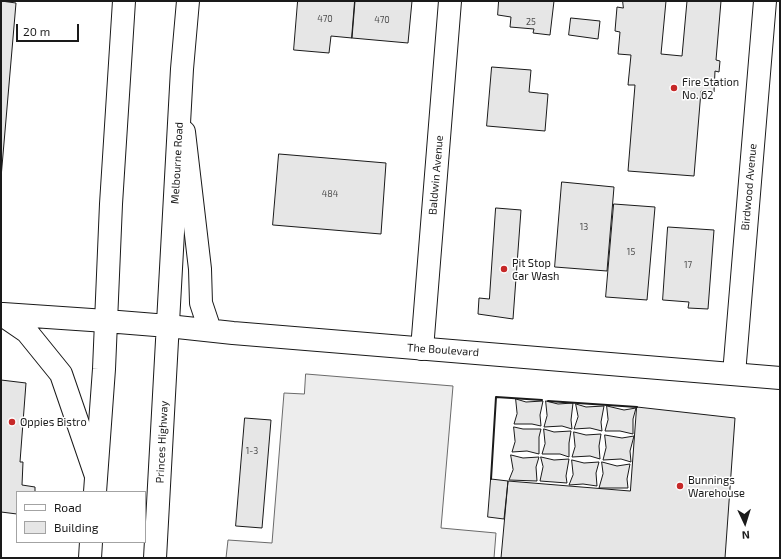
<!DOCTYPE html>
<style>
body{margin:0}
#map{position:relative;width:781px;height:559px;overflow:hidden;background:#fff;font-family:"Exo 2",sans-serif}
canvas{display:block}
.frame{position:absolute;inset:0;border:2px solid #1a1a1a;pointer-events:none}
.legend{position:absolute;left:16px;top:491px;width:130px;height:52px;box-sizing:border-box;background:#fff;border:1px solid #a3a3a3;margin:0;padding:5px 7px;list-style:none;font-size:12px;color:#1a1a1a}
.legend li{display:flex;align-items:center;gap:8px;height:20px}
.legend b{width:20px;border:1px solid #a3a3a3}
.north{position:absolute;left:725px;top:503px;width:40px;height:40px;-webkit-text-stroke:3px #fff;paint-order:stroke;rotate:176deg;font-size:11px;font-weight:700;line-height:16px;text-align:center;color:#1a1a1a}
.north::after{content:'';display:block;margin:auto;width:14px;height:18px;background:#1a1a1a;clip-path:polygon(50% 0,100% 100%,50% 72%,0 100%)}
.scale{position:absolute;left:16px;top:24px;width:63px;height:18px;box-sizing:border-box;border:2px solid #1a1a1a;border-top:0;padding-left:5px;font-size:12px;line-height:14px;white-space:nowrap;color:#1a1a1a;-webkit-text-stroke:3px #fff;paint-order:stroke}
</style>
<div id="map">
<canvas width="781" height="559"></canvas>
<div class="frame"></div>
<ul class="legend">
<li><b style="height:5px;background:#fff"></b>Road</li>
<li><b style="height:11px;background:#e6e6e6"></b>Building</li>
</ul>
<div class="north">N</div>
<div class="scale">20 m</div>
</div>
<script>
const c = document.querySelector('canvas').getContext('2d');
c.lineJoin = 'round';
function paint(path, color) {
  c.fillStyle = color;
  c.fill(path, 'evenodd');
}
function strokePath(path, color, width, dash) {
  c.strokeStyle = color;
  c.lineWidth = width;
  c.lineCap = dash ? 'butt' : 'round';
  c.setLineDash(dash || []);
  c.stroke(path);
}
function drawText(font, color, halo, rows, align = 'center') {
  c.font = font + ' "Exo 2",sans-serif';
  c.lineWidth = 3;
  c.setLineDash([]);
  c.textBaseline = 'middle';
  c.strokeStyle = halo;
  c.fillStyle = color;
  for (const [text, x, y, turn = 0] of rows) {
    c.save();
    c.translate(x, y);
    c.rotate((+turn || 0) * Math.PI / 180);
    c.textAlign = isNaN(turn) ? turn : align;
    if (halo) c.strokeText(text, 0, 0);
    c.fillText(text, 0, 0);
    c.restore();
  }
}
const parking = new Path2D(`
 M 306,374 L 453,386 L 441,528 L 496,533 L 494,558 L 226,558 L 228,540 L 272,543 L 284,393 L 304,394 Z`);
const building = new Path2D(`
 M 1,1 L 16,3 L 1,178 Z
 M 298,1 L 355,1 L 352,38 L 331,36 L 329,53 L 294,50 Z
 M 355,1 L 412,1 L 408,43 L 352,38 Z
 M 499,1 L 554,1 L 550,35 L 533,33 L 534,29 L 510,27 L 511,17 L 498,15 Z
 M 623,1 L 666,1 L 661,54 L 682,56 L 687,1 L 721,1 L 716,60 L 720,61 L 719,72 L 715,71 L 714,92 L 701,91 L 694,176 L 628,171 L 635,85 L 628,85 L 631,55 L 618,54 L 620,32 L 615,31 L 617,7 L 623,8 Z
 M 571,18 L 600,21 L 598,39 L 569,35 Z
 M 492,67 L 531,70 L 529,92 L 548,94 L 545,131 L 487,126 Z
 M 279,154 L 386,163 L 381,234 L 273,225 Z
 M 562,182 L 614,187 L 607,271 L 555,267 Z
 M 614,204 L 655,207 L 647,300 L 606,297 Z
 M 496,208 L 521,210 L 513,319 L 478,314 L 479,298 L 489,299 Z
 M 668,227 L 714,230 L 708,309 L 688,308 L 689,302 L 663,300 Z
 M 1,380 L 26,383 L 20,462 L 23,462 L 22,485 L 35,487 L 35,492 L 17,492 L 17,514 L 1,512 Z
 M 516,399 L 526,402 L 543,401 L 540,415 L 541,426 L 532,424 L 514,424 L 517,414 Z
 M 546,401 L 558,404 L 573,403 L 571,420 L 572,429 L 562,426 L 544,427 L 547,416 Z
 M 576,404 L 586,407 L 604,406 L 601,422 L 602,431 L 590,428 L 574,429 L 578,417 Z
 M 607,406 L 624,410 L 636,408 L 633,419 L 633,434 L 620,431 L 605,431 L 608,420 Z
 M 637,407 L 735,418 L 725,558 L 501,558 L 508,481 L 630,491 Z
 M 245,418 L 271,420 L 262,528 L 236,526 Z
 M 514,427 L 523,429 L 541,429 L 539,437 L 539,454 L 527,451 L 512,452 L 515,442 Z
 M 544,429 L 554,432 L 571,431 L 569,443 L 569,457 L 560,454 L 542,454 L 545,444 Z
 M 574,432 L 586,435 L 601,434 L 599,446 L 600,459 L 590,456 L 572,457 L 575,447 Z
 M 605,435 L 622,438 L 634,436 L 630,451 L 631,462 L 621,459 L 603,460 L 606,448 Z
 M 511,455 L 523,458 L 539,457 L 536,467 L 537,481 L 509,480 L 513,470 Z
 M 541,457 L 554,460 L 569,459 L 566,476 L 567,483 L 540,481 L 543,467 Z
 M 572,460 L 584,463 L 599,462 L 596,473 L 597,486 L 583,484 L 569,485 L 573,475 Z
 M 602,462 L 617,466 L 630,464 L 627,479 L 628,488 L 599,488 L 603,474 Z
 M 491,479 L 508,481 L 504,519 L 488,517 Z`);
const minor = new Path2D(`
 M 422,349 L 450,1
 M 734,374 L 765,1`);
const major = new Path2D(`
 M 184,132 L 200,269 L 201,303 L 210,330
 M 1,314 L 27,332 L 61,374 L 96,476
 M 3,314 L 106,321
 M 168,326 L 233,333 L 780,378`);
const highway = new Path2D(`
 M 106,321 L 168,326
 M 95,492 L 104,369 L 111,204 L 124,1
 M 90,558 L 91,542
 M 155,558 L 182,69 L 188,1`);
const wall = new Path2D(`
 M 548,401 L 637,407
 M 491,479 L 496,397 L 542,400`);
const markers = [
 [674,88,4,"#c62828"],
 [504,269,4,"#c62828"],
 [12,422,4,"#c62828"],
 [680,486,4,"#c62828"]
];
const numberNames = [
 ["470",325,19],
 ["470",382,20],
 ["25",531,22],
 ["484",330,194],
 ["13",584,227],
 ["15",631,252],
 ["17",688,265],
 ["1-3",252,451]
];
const poiNames = [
 ["Fire Station",682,82],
 ["No. 62",682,95],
 ["Pit Stop",512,263],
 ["Car Wash",512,276],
 ["Oppies Bistro",20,422],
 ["Bunnings",688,480],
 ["Warehouse",688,493]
];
const streetNames = [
 ["Melbourne Road",177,163,-87],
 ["Baldwin Avenue",436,175,-85],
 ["Birdwood Avenue",749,187,-85],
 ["The Boulevard",443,350,4],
 ["Princes Highway",162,442,-87]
];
paint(parking, '#ededed');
strokePath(parking, '#6a6a6a', 1);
paint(building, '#e6e6e6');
strokePath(building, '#1a1a1a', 1);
strokePath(minor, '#1a1a1a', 24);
strokePath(major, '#1a1a1a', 24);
strokePath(highway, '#1a1a1a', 24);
strokePath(minor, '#fff', 22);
strokePath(major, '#fff', 22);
strokePath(highway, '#fff', 22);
strokePath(wall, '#1a1a1a', 2);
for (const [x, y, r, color] of markers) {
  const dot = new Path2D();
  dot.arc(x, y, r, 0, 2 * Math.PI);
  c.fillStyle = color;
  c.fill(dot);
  strokePath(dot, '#fff', 1.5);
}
drawText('9px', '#4d4d4d', null, numberNames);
drawText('11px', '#1a1a1a', '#fff', poiNames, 'left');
drawText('11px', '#1a1a1a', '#fff', streetNames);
</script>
